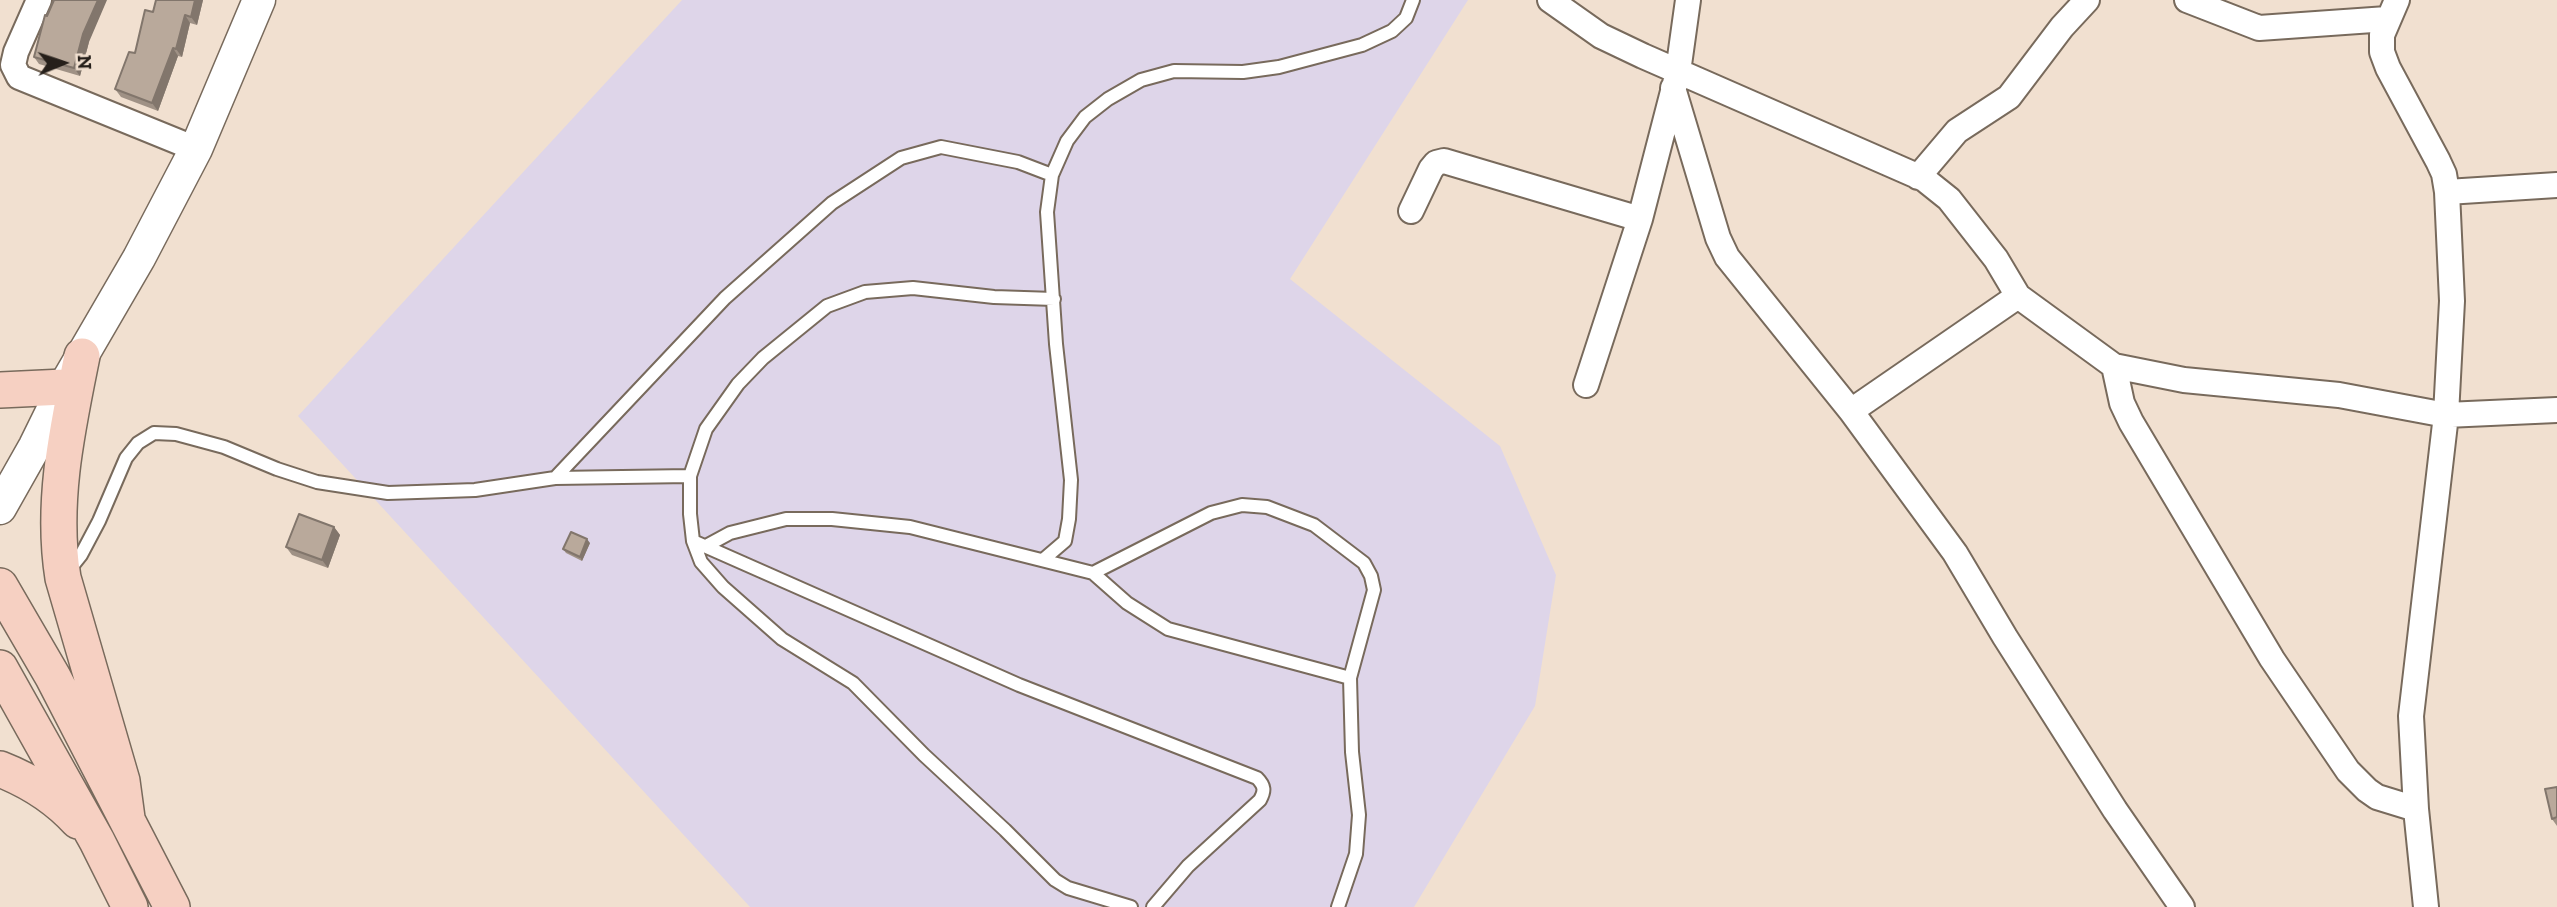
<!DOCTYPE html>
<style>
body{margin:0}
#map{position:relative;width:2557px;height:907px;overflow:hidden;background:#f1e0d0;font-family:"Zilla Slab",serif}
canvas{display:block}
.north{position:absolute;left:28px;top:28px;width:70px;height:70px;-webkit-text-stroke:5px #f1e0d0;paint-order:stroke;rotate:88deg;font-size:19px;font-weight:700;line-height:28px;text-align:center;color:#251f1a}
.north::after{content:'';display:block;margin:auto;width:24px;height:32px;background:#251f1a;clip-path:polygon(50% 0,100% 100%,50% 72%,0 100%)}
</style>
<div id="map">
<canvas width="2557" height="907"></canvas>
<div class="north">N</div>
</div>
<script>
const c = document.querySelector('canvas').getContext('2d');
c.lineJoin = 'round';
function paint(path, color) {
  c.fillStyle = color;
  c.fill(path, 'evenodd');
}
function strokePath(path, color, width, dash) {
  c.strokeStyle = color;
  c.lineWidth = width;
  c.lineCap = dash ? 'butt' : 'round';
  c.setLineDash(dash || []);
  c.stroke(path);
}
const industrial = new Path2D(`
 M 682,0 L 1468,0 L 1290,279 L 1500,446 L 1556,575 L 1535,706 L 1414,907 L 750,907 L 298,416 Z`);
const service = new Path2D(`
 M 1054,299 L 994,297 L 913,288 L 865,292 L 827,306 L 763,358 L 738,384 L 706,429 L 690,476 L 690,514 L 693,541 L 701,562 L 723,587 L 782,639 L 853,683 L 924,755 L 1005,830 L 1055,880 L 1068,888 L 1131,907
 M 555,478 L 725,298 L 832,203 L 901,158 L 941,147 L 1018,162 L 1052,175
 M 693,541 L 1019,685 L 1257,778 C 1265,786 1265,791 1260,800 L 1188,866 L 1153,907
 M 706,546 L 730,533 L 786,519 L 832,519 L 910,527 L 1093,573 L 1127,603 L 1168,629 L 1350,678
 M 1044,559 L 1065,541 L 1069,519 L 1071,480 L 1056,344 L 1047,212 L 1052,175 L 1067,141 L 1085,117 L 1108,99 L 1141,80 L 1174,71 L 1243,72 L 1279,67 L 1362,45 L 1392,31 L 1406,18 L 1413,0
 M 69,570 L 81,555 L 99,521 L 126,458 L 138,443 L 154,433 L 176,434 L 224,447 L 277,469 L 317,482 L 388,493 L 475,490 L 555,478 L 690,476
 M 1093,573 L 1211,513 L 1242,505 L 1267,507 L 1314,525 L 1364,563 L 1371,576 L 1374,590 L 1350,678 L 1352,752 L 1359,815 L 1356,854 L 1338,907`);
const minor = new Path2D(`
 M 39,0 L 16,52 L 13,65 L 19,77 L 196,149
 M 1550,0 L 1601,36 L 1643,56 L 1924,179 L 1949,199 L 1996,259 L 2018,296 L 2114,366 L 2184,380 L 2339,395 L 2446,415 L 2557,410
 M 2187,0 L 2259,28 L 2387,19
 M 2397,0 L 2382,35 L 2382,52 L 2388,68 L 2438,161 L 2444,174 L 2447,192 L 2452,301 L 2446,415 L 2411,716 L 2416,809 L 2426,907
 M 1673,88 L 1718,238 L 1727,257 L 1851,411 L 2018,296
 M 1918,177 L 1957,131 L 2009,97 L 2062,27 L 2087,0
 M 2447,192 L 2557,185
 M 1411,211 L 1431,169 L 1436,163 L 1444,161 L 1640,219
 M 2114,366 L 2122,403 L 2131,422 L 2272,659 L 2348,771 L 2367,790 L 2377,797 L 2416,809
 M 1586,385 L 1640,219 L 1678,72 L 1688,0
 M 1851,411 L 1955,553 L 2005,637 L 2115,810 L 2182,907`);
const tertiary = new Path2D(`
 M 0,508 L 35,446 L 64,387 L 139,258 L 196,149 L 259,0`);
const secondary = new Path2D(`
 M 82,356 C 67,430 51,503 63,578 L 122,781 L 127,818
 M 0,390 L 64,387
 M 0,586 L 53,677 L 172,907
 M 0,668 L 97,841 L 130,907
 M 0,769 C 28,780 57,798 78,821`);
const wall = new Path2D(`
 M 156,0 L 203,0 L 197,25 L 190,23 L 182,57 L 178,56 L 158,111 L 121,97 L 115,89 L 135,53 L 153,12 Z
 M 89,42 L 80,76 L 39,64 L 34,57 Z
 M 334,527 L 340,535 L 328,568 L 292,555 L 286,547 Z
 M 590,543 L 582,561 L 566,553 L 563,549 Z
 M 2557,787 L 2557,826 L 2552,819 Z`);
const shadedWall = new Path2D(`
 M 98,0 L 107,0 L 89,42 L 80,76 L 74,68 L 83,34 Z
 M 195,0 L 203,0 L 197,25 L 191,17 Z
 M 185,15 L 190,23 L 182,57 L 176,49 Z
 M 173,48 L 178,56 L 158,111 L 152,103 Z
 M 334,527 L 340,535 L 328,568 L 322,560 Z
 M 587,539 L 590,543 L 582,561 L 580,557 Z`);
const building = new Path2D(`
 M 54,0 L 98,0 L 83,34 L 74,68 L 34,57 L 45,15 L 47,16 Z
 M 156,0 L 195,0 L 191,17 L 185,15 L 176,49 L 173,48 L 152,103 L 115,89 L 129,52 L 135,53 L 145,10 L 153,12 Z
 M 299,514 L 334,527 L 322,560 L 286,547 Z
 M 571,532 L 587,539 L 580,557 L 563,549 Z
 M 2557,787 L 2557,817 L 2552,819 L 2545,789 Z`);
paint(industrial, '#ded5e9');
strokePath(service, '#786a5c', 16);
strokePath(minor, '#786a5c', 28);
strokePath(tertiary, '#786a5c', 35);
strokePath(secondary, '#786a5c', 38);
strokePath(service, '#fff', 12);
strokePath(minor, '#fff', 24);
strokePath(tertiary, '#fff', 32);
strokePath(secondary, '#f6d0c2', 35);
paint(wall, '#9f9185');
paint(shadedWall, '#82766c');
paint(building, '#b9a99b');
strokePath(building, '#82766c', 2);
</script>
